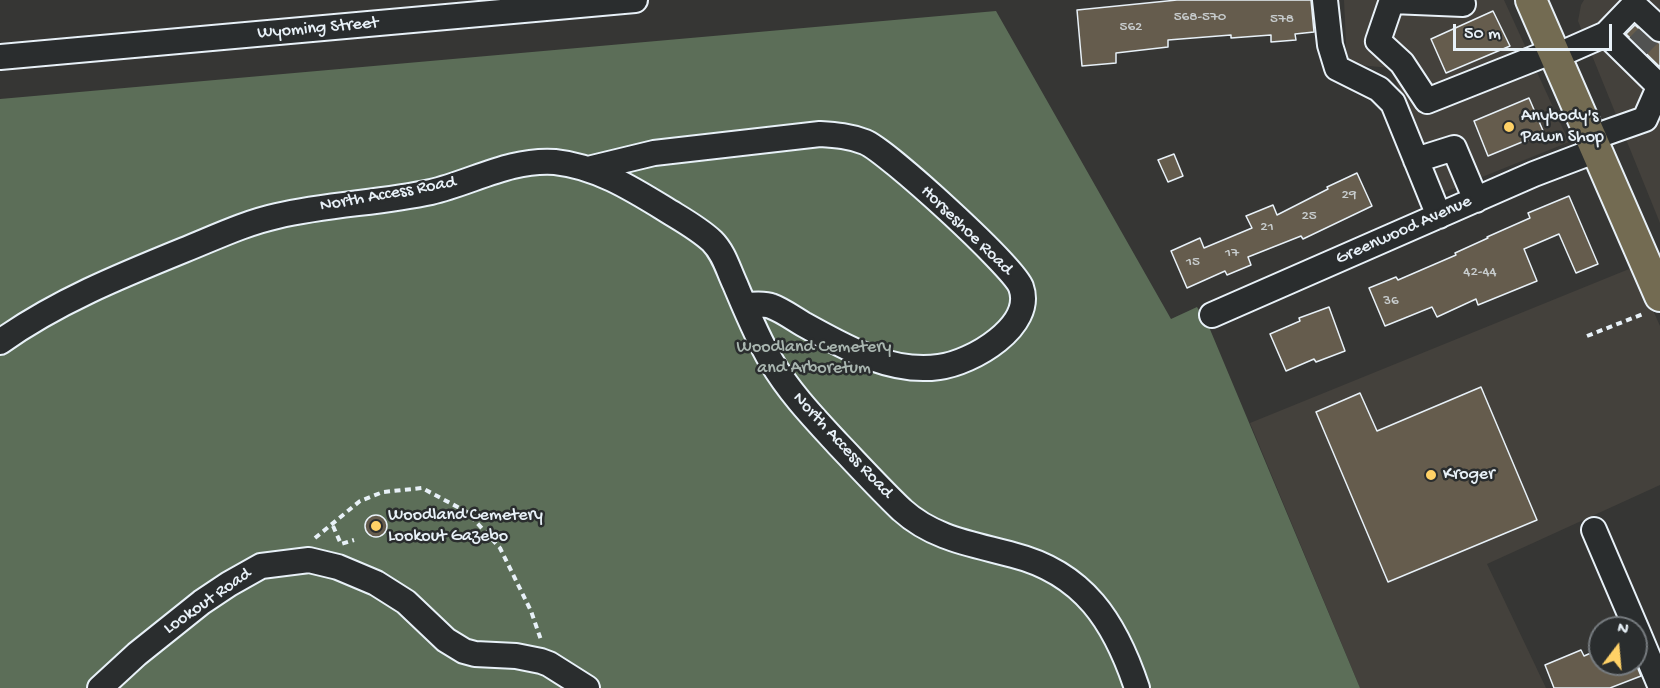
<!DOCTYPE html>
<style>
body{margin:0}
#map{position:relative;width:1660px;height:688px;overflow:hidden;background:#363634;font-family:"Gochi Hand",sans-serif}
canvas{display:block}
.north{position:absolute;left:1588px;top:616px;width:60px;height:60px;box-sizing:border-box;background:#2a2d2e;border:2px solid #767b7f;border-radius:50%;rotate:16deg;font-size:16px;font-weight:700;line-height:24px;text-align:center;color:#e8f1f8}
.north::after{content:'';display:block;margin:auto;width:21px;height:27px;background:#ffd166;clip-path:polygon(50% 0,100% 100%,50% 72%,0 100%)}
.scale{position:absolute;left:1453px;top:24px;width:159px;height:27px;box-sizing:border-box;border:3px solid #e8f1f8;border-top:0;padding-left:8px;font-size:18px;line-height:21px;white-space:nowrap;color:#e8f1f8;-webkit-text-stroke:4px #2a2d2e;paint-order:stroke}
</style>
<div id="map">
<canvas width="1660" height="688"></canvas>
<div class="north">N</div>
<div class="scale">50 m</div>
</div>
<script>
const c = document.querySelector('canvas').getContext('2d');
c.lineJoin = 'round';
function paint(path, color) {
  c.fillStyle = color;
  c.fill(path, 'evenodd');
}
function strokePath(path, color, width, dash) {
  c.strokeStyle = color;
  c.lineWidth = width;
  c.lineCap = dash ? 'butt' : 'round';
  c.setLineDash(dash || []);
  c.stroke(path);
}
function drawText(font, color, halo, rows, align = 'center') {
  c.font = font + ' "Gochi Hand",sans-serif';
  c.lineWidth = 5;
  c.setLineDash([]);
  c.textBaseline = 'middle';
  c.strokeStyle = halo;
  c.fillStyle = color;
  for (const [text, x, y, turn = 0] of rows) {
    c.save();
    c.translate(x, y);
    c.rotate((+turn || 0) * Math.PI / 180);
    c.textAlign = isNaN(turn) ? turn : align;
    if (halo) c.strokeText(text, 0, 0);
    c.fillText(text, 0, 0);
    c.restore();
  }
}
const built = new Path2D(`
 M 1344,0 L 1504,0 L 1569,142 L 1440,194 L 1391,68 L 1347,64 Z
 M 1584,0 L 1660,0 L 1660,223 L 1578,21 L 1581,5 Z
 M 1634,267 L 1660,326 L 1660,485 L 1487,564 L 1546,688 L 1360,688 L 1250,423 Z`);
const green = new Path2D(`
 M 996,11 L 1171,319 L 1197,307 L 1209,327 L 1360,688 L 0,688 L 0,99 Z`);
const building = new Path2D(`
 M 1177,0 L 1311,0 L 1314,32 L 1295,34 L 1296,40 L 1271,42 L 1271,35 L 1231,38 L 1231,35 L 1168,40 L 1168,47 L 1116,53 L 1116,63 L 1082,66 L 1077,10 Z
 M 1493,11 L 1510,46 L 1446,73 L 1431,39 Z
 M 1635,25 L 1651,40 L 1660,43 L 1660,67 L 1626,34 Z
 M 1529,98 L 1544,133 L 1488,156 L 1474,121 Z
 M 1174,154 L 1183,176 L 1168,182 L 1158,160 Z
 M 1357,173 L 1372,206 L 1303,239 L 1301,236 L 1248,257 L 1251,265 L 1227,275 L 1225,271 L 1187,288 L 1171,251 L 1200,238 L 1204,248 L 1252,228 L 1246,216 L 1273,205 L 1277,215 L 1328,189 L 1327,187 Z
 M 1569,196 L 1598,264 L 1576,273 L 1559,234 L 1524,249 L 1537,281 L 1478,305 L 1476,299 L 1437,317 L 1432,307 L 1385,326 L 1369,288 L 1396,277 L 1398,280 L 1456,255 L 1455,253 L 1488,238 L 1487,237 L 1530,218 L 1528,213 Z
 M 1329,307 L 1345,351 L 1316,362 L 1314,359 L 1286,371 L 1270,334 L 1300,321 L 1299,318 Z
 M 1481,387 L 1537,520 L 1388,582 L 1316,412 L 1360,393 L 1377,431 Z
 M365 526a11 11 0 1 1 22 0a11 11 0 1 1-22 0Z
 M 1600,649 L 1600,664 L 1636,664 L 1641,676 L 1610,688 L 1554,688 L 1545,665 L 1581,650 L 1584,656 Z`);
const minorTunnel = new Path2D(`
 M 1633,51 L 1655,29`);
const path = new Path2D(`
 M 1587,336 L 1643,314
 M 333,526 L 341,544 L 354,540
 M 315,538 L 360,501 L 383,492 L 422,488 L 467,512 L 500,548 L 531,611 L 541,640`);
const minor = new Path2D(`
 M 1325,0 L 1330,45 L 1337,68 L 1379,89 L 1393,103 L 1439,216
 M 1392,0 L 1378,41 L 1402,63 L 1427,101 L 1553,51
 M 1392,1 L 1463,4
 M 1606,34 L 1659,86
 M 1556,56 L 1606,34 L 1634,5 L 1660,29
 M 0,57 L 635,0
 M 1591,138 L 1645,119 L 1660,85
 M 1416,160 L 1454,148 L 1476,200
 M 588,169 L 654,153 L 820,134 C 836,135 850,136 865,142 C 887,151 1013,266 1021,287 C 1035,326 972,363 939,367 C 890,374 845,347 803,324 C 793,318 782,310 771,306 C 764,303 752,305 744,305
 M 1212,315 L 1534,174 L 1597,150
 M 0,342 C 56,302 120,276 184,250 C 214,238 245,223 277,216 C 328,204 380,203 431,192 C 473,182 510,159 555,162 C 595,166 631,188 665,209 C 681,219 698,228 712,241 C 724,253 728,269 735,284 C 746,310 757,337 771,361 C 789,392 814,418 838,444 C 859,466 880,489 902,510 C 934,539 973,544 1013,555 C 1084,573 1115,622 1137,688
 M 1594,530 L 1636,628
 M 1636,628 L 1660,685
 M 100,688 L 137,654 L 202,602 L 229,584 L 261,566 L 309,560 L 338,567 L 376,583 L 406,602 L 446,640 L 464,651 L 475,654 L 516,656 L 541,661 L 549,664 L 587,688`);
const major = new Path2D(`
 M 1531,0 L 1660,296`);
const markers = [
 [1509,127,6,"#ffd166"],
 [1431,475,6,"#ffd166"],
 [376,526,6,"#ffd166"]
];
const numberNames = [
 ["568-570",1200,18],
 ["578",1282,20],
 ["562",1131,28],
 ["29",1349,196],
 ["25",1309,217],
 ["21",1267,228],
 ["17",1232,254],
 ["15",1193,263],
 ["42-44",1480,273],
 ["36",1391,302]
];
const streetNames = [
 ["Wyoming Street",318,29,-5],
 ["North Access Road",388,195,-10],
 ["Horseshoe Road",966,231,44],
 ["Greenwood Avenue",1404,231,-24],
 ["North Access Road",842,446,47],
 ["Lookout Road",208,602,-35]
];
const poiNames = [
 ["Anybody's",1521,117],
 ["Pawn Shop",1521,138],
 ["Kroger",1443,475],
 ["Woodland Cemetery",388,516],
 ["Lookout Gazebo",388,537]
];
const parkNames = [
 ["Woodland Cemetery",814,348],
 ["and Arboretum",814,369]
];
paint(built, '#44413c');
paint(green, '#5c6e58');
paint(building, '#655c4d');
strokePath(building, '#e8f1f8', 1.5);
strokePath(minorTunnel, '#515251', 24, [24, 12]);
strokePath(minor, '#e8f1f8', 28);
strokePath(major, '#e8f1f8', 34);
strokePath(path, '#e8f1f8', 4, [6, 4.5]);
strokePath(minor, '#2a2d2e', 24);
strokePath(major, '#736b52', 30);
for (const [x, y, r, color] of markers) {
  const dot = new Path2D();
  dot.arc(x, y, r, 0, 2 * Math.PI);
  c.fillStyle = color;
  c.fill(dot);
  strokePath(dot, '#2a2d2e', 2);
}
drawText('15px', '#c7cccd', null, numberNames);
drawText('18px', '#e8f1f8', '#2a2d2e', streetNames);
drawText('18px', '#e8f1f8', '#2a2d2e', poiNames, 'left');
drawText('18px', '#a9b6b0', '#2a2d2e', parkNames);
</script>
